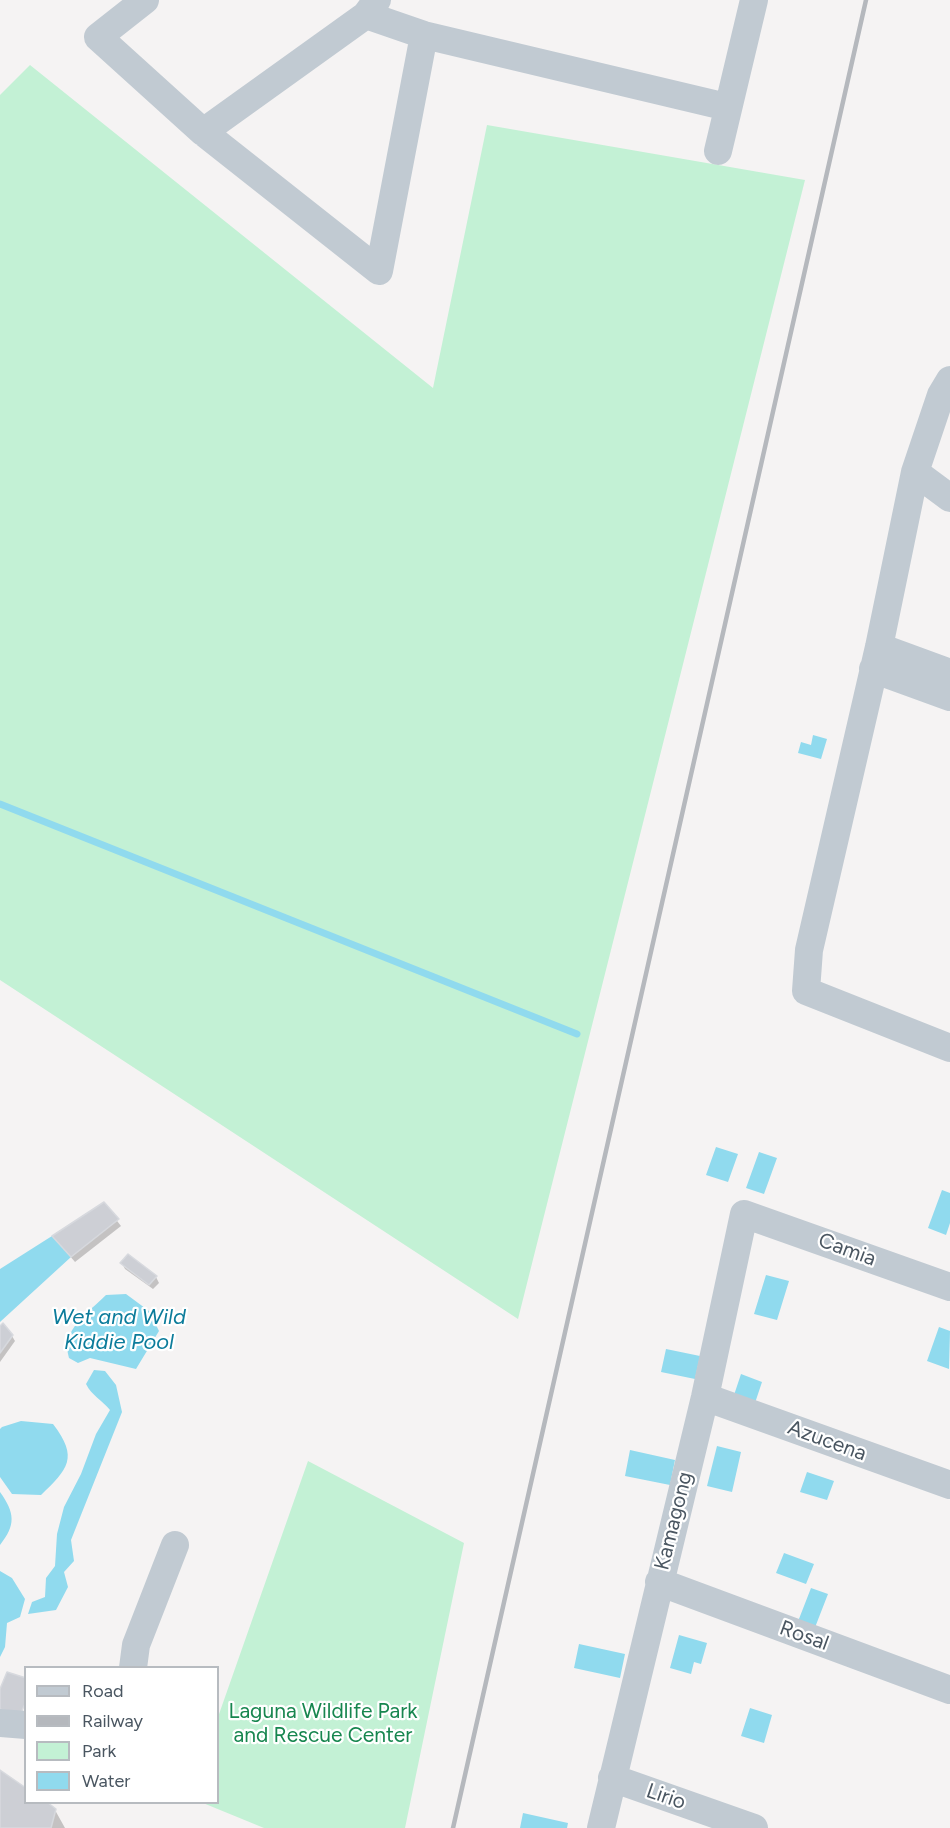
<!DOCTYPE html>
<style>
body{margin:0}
#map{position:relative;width:950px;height:1828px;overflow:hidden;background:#f5f3f3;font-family:Figtree,sans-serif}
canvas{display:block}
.legend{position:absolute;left:24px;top:1666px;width:195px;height:138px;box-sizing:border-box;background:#fff;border:2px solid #b7bbc0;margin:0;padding:8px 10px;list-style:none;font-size:18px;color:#4a5661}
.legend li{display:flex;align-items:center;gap:12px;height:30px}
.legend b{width:30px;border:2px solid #b7bbc0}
</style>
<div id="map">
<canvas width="950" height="1828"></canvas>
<ul class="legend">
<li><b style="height:8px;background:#c1cad2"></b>Road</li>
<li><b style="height:8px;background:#b5b8bd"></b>Railway</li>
<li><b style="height:16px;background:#c3f1d5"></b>Park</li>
<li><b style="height:16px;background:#90daee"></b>Water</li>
</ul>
</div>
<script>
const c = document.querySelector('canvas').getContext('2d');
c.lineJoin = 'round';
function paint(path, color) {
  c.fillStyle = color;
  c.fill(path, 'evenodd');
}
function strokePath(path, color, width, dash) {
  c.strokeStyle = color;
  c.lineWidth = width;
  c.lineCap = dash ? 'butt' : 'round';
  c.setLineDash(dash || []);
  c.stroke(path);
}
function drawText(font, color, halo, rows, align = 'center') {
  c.font = font + ' Figtree,sans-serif';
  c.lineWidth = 4.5;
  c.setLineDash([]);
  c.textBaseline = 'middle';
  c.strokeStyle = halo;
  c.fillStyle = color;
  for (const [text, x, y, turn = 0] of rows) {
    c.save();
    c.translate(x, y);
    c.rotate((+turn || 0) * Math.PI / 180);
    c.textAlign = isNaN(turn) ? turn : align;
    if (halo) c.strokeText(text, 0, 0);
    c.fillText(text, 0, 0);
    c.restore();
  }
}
const green = new Path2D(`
 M 30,65 L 433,388 L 487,125 L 805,180 L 518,1319 L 0,980 L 0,95 Z
 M 308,1461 L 464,1543 L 405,1828 L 264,1828 L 203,1803 L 218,1802 L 218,1717 Z`);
const water = new Path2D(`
 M 813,735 L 827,739 L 821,759 L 798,753 L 801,742 L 811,745 Z
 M 716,1147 L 738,1154 L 728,1182 L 706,1175 Z
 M 759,1152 L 777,1158 L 764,1194 L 746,1188 Z
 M 942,1190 L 950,1193 L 950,1223 L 946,1235 L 928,1228 Z
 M 52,1236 L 71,1257 L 0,1322 L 0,1269 Z
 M 766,1275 L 789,1281 L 777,1320 L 754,1314 Z
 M 126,1294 L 149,1311 L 159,1331 L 136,1369 L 90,1358 L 78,1363 L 69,1358 C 61,1329 87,1314 106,1295 Z
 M 939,1327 L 950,1331 L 949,1369 L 927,1361 Z
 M 666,1349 L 700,1356 L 695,1379 L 661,1372 Z
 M 94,1370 L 105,1371 L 116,1385 L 122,1412 L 71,1540 L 74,1561 L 64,1572 L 68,1587 L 56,1610 L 28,1614 L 32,1602 L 45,1597 L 46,1578 L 55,1566 L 57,1534 L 64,1507 L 81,1474 L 96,1434 L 110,1410 C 102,1400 92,1396 86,1384 Z
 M 741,1374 L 762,1382 L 751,1415 L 730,1407 Z
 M 21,1421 L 53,1424 C 79,1458 68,1469 41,1495 L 12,1494 L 0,1477 L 0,1429 L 2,1427 Z
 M 717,1446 L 741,1452 L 732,1492 L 707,1486 Z
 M 630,1450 L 675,1460 L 670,1485 L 625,1476 Z
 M 807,1472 L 834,1481 L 827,1500 L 800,1492 Z
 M 0,1492 C 15,1513 16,1525 0,1545 Z
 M 784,1553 L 814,1564 L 806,1584 L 776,1573 Z
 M 0,1571 L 12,1578 L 25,1599 L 20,1617 L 7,1623 L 5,1647 L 0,1657 Z
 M 811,1588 L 828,1594 L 814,1630 L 797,1624 Z
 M 679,1635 L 707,1643 L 701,1664 L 694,1662 L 691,1674 L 670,1668 Z
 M 579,1644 L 625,1654 L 620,1678 L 574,1668 Z
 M 750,1708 L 772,1715 L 764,1743 L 741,1736 Z
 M 523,1813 L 568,1823 L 567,1828 L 520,1828 Z`);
const shadow = new Path2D(`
 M 104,1204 L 121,1226 L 75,1262 L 57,1241 Z
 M 122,1263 L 156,1277 L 159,1283 L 153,1289 L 125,1269 Z
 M 0,1329 L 12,1336 L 15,1341 L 0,1362 Z
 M 0,1772 L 26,1802 L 55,1810 L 65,1828 L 0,1828 Z`);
const stream = new Path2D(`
 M 0,804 L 577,1034`);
const building = new Path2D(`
 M 104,1202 L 119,1219 L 71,1257 L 52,1236 Z
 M 128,1254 L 157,1276 L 149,1285 L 120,1263 Z
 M 3,1323 L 13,1335 L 0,1353 L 0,1326 Z
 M 7,1672 L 26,1678 L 26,1702 L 19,1717 L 0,1709 L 0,1689 Z
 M 0,1770 L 26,1788 L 26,1802 L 47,1802 L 56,1809 L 51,1828 L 0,1828 Z`);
const minor = new Path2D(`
 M 145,0 L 98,37 L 203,132 L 379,271 L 424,35
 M 366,15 L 424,35 L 727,107
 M 203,132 L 366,15 L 377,0
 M 718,151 L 754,0
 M 950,380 L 941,395 L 915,472 L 879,647 L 809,950 L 806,991 L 950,1048
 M 915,472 L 950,498
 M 879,647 L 950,673
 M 873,669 L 950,697
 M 705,1397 L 950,1485
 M 659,1582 L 950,1690
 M 133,1668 L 136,1645 L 175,1545
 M 0,1723 L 26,1725
 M 612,1778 L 754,1828
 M 601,1828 L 705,1397 L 744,1214 L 950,1287`);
const rail = new Path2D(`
 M 453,1828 L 866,0`);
const streetNames = [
 ["Camia",847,1250,20],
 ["Azucena",827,1441,20],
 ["Kamagong",674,1521,-76],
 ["Rosal",804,1636,20],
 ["Lirio",666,1797,19]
];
const parkNames = [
 ["Laguna Wildlife Park",323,1712],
 ["and Rescue Center",323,1736]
];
const waterNames = [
 ["Wet and Wild",119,1318],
 ["Kiddie Pool",119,1343]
];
paint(green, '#c3f1d5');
paint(water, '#90daee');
paint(shadow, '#0003');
strokePath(stream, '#90daee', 7);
paint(building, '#cdcfd5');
strokePath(building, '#d7d9de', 1.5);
strokePath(minor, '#c1cad2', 28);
strokePath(rail, '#b5b8bd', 4.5);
drawText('21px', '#4a5661', '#fff', streetNames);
drawText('21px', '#17864f', '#fff', parkNames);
drawText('italic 22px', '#0c7c9b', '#fff', waterNames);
</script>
